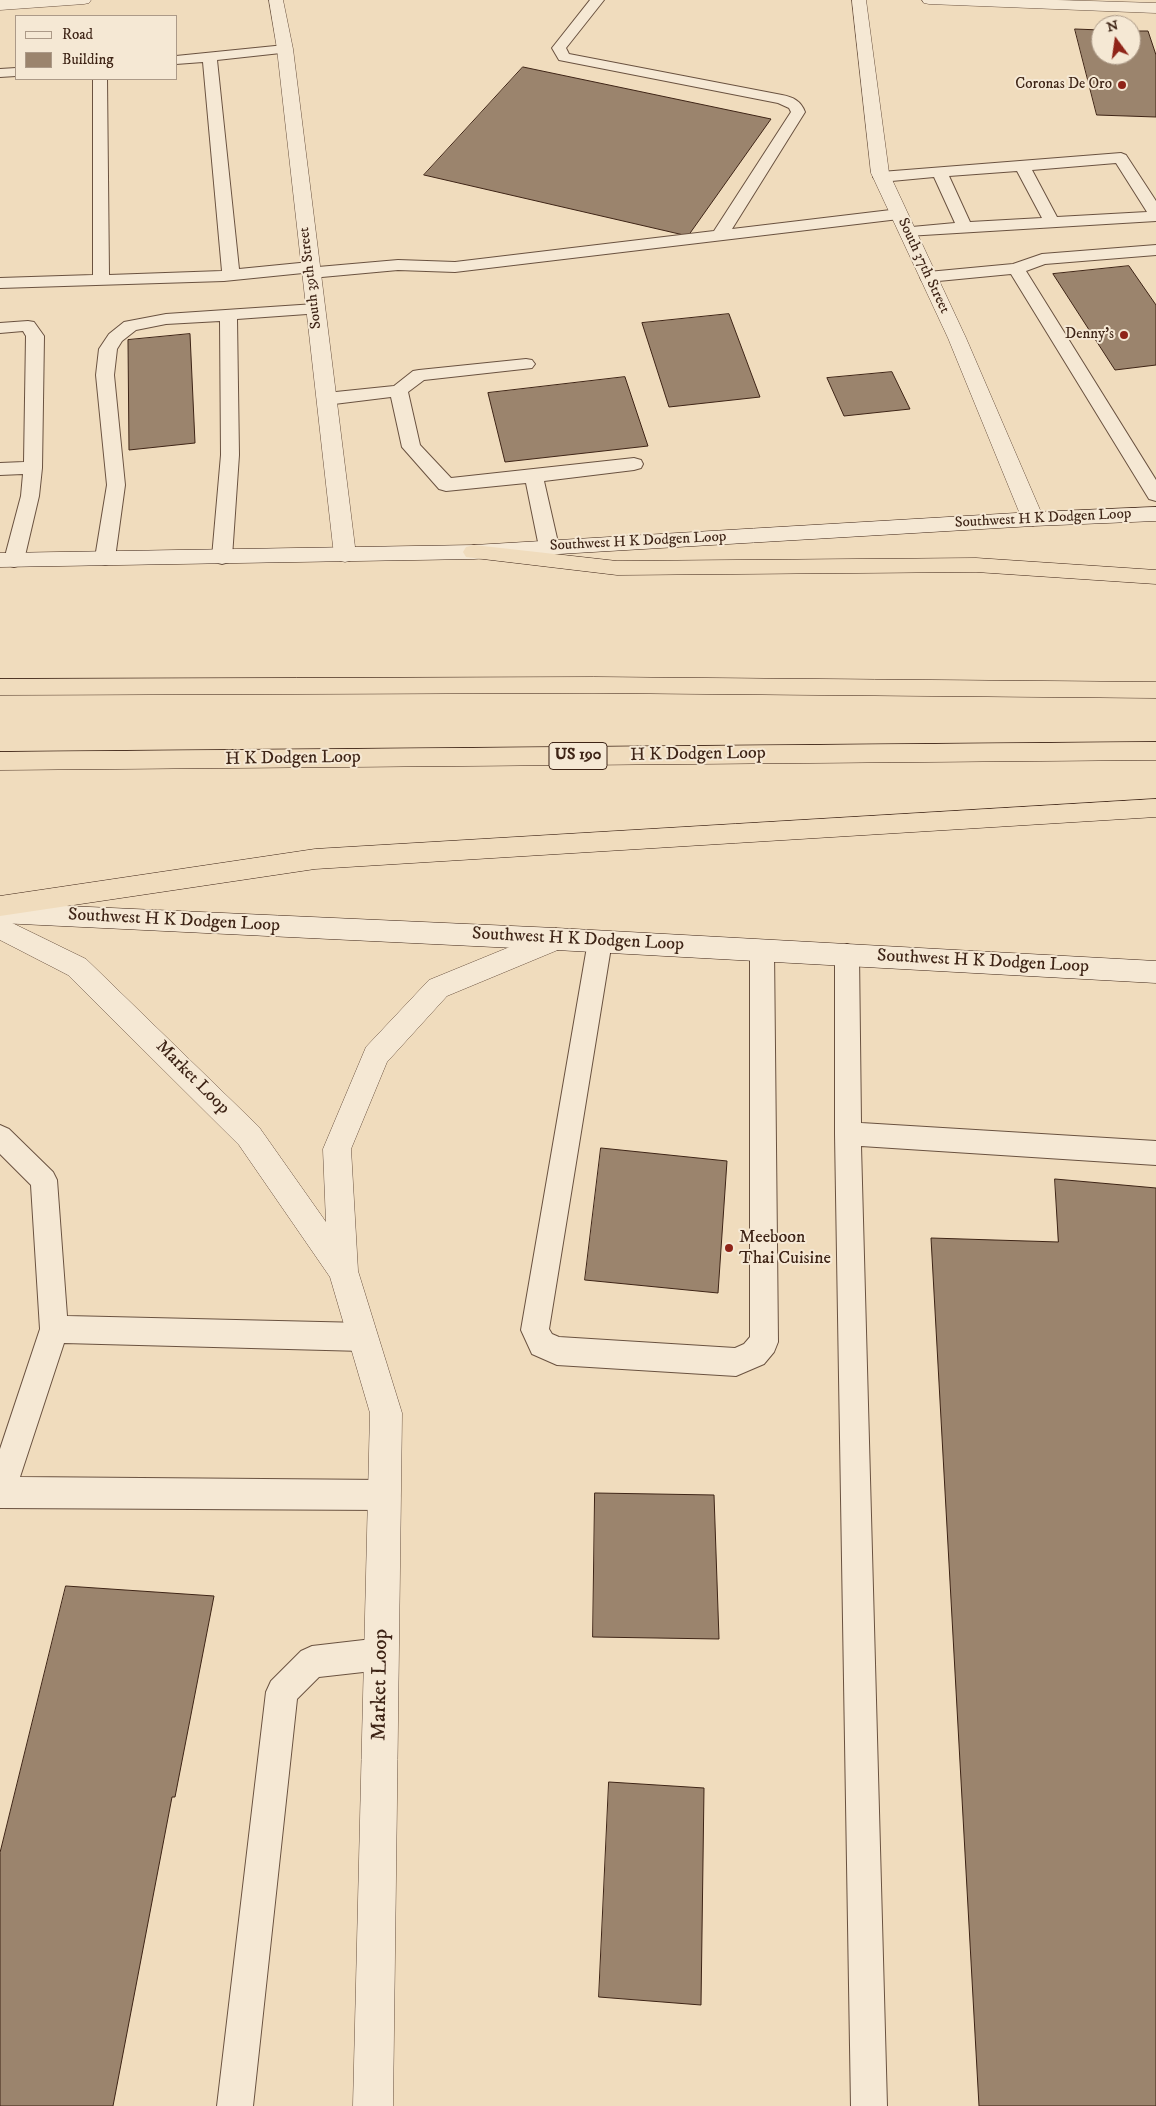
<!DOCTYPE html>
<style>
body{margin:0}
#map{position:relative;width:1156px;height:2106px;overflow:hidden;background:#f0dcbd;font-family:"IM FELL DW Pica",serif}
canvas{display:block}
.legend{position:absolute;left:15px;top:15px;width:162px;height:65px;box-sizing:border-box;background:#f5e8d4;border:1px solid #ac9a88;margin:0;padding:6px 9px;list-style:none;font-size:15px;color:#3e2416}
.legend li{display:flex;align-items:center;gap:10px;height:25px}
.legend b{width:25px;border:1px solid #ac9a88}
.north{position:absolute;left:1091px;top:15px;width:50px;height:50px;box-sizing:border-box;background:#f5e8d4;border:1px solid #ac9a88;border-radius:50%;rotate:346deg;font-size:14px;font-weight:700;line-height:20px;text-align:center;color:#3e2416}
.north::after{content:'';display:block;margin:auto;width:18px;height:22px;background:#8f2418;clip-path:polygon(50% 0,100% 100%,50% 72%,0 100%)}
</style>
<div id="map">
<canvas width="1156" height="2106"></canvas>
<ul class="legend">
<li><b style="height:6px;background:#f5e8d4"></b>Road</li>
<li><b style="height:14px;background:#9b846d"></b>Building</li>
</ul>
<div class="north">N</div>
</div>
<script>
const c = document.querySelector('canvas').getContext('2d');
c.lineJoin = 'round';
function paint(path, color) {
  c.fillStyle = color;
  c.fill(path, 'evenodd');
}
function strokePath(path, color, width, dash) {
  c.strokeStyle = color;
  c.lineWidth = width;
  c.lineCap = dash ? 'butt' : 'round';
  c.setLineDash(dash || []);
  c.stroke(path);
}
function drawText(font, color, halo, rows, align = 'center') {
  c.font = font + ' "IM FELL DW Pica",serif';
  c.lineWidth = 4;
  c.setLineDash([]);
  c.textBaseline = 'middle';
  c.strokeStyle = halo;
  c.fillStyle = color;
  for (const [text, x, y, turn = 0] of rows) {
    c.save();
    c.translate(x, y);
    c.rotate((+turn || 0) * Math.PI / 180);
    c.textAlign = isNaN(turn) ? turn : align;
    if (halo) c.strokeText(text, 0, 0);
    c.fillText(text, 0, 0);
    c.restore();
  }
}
const building = new Path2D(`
 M 1075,29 L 1101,30 L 1101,55 L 1131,55 L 1131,31 L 1148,31 L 1156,55 L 1156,117 L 1097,115 Z
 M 523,67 L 771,119 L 688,236 L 424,175 Z
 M 1129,266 L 1156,305 L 1156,365 L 1115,370 L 1053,274 Z
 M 729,314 L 760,397 L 669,407 L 642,323 Z
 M 190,334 L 195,443 L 129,450 L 128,340 Z
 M 892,372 L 910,409 L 844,416 L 827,378 Z
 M 625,377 L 648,446 L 505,462 L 488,393 Z
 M 601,1148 L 727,1161 L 718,1293 L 585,1280 Z
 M 1055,1179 L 1156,1188 L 1156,2106 L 979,2106 L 931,1238 L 1058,1242 Z
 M 595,1493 L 714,1495 L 719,1639 L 593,1637 Z
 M 66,1586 L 214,1596 L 175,1797 L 172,1797 L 113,2106 L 0,2106 L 0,1853 Z
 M 609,1782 L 704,1788 L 701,2005 L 599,1997 Z`);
const service = new Path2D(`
 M 590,0 L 604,0 L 566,48 L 569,54 L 782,95 C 793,97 801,101 805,112 L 732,229 L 899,209 L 905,211 L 907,214 L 905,217 L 899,219 L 455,272 L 398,270 L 311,278 L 305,277 L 303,273 L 224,281 L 0,288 L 0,278 L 93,275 L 93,79 L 107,79 L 109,275 L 222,271 L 203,62 L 176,64 L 176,56 L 285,45 L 290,46 L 292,49 L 290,52 L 217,60 L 239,269 L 310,262 L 316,264 L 318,267 L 398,260 L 455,262 L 714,231 L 791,112 L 789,108 L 778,103 L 559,60 L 552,48 Z
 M 16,68 L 16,76 L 0,77 L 0,69 Z
 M 1121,153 L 1126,155 L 1156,201 L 1156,221 L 907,236 L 901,234 L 899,231 L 901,228 L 955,223 L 934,177 L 881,182 L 876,180 L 873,177 L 876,174 L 881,172 ZM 1116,163 L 1147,212 L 1057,217 L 1032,170 ZM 1017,171 L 1042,218 L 970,222 L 949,176 Z
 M 1156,245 L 1156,255 L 1045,264 L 1026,271 L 1156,480 L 1156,501 L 1149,499 L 1011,274 L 928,282 L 922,281 L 920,277 L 922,273 L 928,272 L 1013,264 L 1042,254 Z
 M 315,304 L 321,305 L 323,309 L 321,313 L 237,319 L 239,455 L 232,557 L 229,562 L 222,564 L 215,562 L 212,557 L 221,455 L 220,321 L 166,324 L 136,330 L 122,341 L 117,349 L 114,375 L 125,485 L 115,558 L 112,563 L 105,565 L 98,563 L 95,558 L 107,485 L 96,375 L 99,349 L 109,334 L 124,322 L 166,314 Z
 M 28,321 L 34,322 L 44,336 L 42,468 L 39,496 L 24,560 L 21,565 L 14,567 L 7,565 L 4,560 L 21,496 L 23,474 L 0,475 L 0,463 L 24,462 L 26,336 L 23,331 L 0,333 L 0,323 Z
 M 526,359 L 532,360 L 535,364 L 532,368 L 424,380 L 408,392 L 420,445 L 451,478 L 634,458 L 641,460 L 643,464 L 641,468 L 634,470 L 544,481 L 559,547 L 556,552 L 549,554 L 542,552 L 539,547 L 526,483 L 446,491 L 439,489 L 402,447 L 391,397 L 326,405 L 320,403 L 317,399 L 320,395 L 326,393 L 394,386 L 413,371 L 419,370 Z
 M 600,931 L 608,934 L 612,941 L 549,1329 L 552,1334 L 559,1337 L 735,1348 L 744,1344 L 750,1337 L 750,950 L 754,943 L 762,940 L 770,943 L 774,950 L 778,1342 L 774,1352 L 764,1364 L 736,1376 L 557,1365 L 532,1354 L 521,1330 L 588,941 L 592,934 Z
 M 847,944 L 855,947 L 859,954 L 861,1123 L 1156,1141 L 1156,1165 L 861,1146 L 887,2106 L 851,2106 L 835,1134 L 835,954 L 839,947 Z
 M 0,1125 L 9,1129 L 53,1172 L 57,1180 L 67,1316 L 363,1323 L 373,1327 L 377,1337 L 373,1347 L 363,1351 L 64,1343 L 20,1477 L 385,1480 L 396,1484 L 400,1495 L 396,1506 L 385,1510 L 0,1508 L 0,1449 L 40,1329 L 31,1185 L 0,1154 Z
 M 381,1638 L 392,1643 L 397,1654 L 392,1665 L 381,1670 L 319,1677 L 297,1699 L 253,2106 L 217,2106 L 266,1692 L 271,1681 L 301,1651 L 312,1646 Z`);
const minor = new Path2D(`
 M 0,0 L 91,0 L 89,3 L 84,4 L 0,10 Z
 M 269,0 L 283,0 L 293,49 L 356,555 L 353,560 L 345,562 L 337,560 L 334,555 L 277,49 Z
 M 852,0 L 866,0 L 889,173 L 966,338 L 1044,519 L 1040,524 L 1033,526 L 1026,524 L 1022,519 L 948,338 L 871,173 Z
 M 922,0 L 1057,0 L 1156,3 L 1156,13 L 929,4 L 924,3 Z`);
const tertiary = new Path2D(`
 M 0,917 L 86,959 L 259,1127 L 326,1222 L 323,1149 L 366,1047 L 429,980 L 556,928 L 565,931 L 569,939 L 565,947 L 447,996 L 387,1062 L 351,1149 L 358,1271 L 402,1413 L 393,2106 L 353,2106 L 370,1413 L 330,1277 L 239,1145 L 68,975 L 0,940 Z`);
const secondary = new Path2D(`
 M 1156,507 L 1156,521 L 1033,526 L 474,559 L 0,567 L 0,553 L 474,545 L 1033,512 Z
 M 0,903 L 556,928 L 1156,961 L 1156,983 L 556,950 L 0,923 Z`);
const motorway = new Path2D(`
 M 474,545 L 617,561 L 976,558 L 1156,570 L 1156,584 L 976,572 L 617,575 L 466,557 L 463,552 L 466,547 Z
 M 594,677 L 1156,682 L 1156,698 L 594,693 L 0,695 L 0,679 Z
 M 1156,742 L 1156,760 L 0,770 L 0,752 Z
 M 1156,799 L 1156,817 L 315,869 L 0,916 L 0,896 L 315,849 Z`);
const markers = [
 [1122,85,5,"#8f2418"],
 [1124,335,5,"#8f2418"],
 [729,1248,5,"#8f2418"]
];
const farPoinames = [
 ["Coronas De Oro",1112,85],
 ["Denny's",1114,335]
];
const farStreetnames = [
 ["South 37th Street",923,266,65],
 ["South 39th Street",311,278,-97],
 ["Southwest H K Dodgen Loop",1043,519,-3],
 ["Southwest H K Dodgen Loop",638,542,-3]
];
const shields = [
 [578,756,58]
];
const shieldNames = [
 ["US 190",578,756]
];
const streetNames = [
 ["H K Dodgen Loop",698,755,-1],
 ["H K Dodgen Loop",293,759,-1],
 ["Southwest H K Dodgen Loop",174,921,3],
 ["Southwest H K Dodgen Loop",578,940,3],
 ["Southwest H K Dodgen Loop",983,962,3],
 ["Market Loop",192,1078,45]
];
const poiNames = [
 ["Meeboon",739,1238],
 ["Thai Cuisine",739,1259]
];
const nearStreetnames = [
 ["Market Loop",381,1685,-89]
];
paint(building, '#9b846d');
strokePath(building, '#3e2416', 1);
strokePath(service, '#6a5240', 2);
strokePath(minor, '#6a5240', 1);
strokePath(tertiary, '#6a5240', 1);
strokePath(secondary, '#3e2416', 1);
strokePath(motorway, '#3e2416', 1);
paint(service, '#f5e8d4');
paint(minor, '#f5e8d4');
paint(tertiary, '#f5e8d4');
paint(secondary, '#f5e8d4');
paint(motorway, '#f0dcbd');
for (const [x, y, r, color] of markers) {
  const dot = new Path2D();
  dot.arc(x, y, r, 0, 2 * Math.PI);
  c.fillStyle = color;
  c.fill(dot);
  strokePath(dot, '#f5e8d4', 2);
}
drawText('15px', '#3e2416', '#f5e8d4', farPoinames, 'right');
drawText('15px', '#3e2416', '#f5e8d4', farStreetnames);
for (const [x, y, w] of shields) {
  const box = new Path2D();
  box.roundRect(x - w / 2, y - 13.5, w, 27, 4);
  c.fillStyle = '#f5e8d4';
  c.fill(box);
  strokePath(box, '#3e2416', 1);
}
drawText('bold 16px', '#3e2416', null, shieldNames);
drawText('18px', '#3e2416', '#f5e8d4', streetNames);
drawText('18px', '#3e2416', '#f5e8d4', poiNames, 'left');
drawText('21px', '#3e2416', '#f5e8d4', nearStreetnames);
</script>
